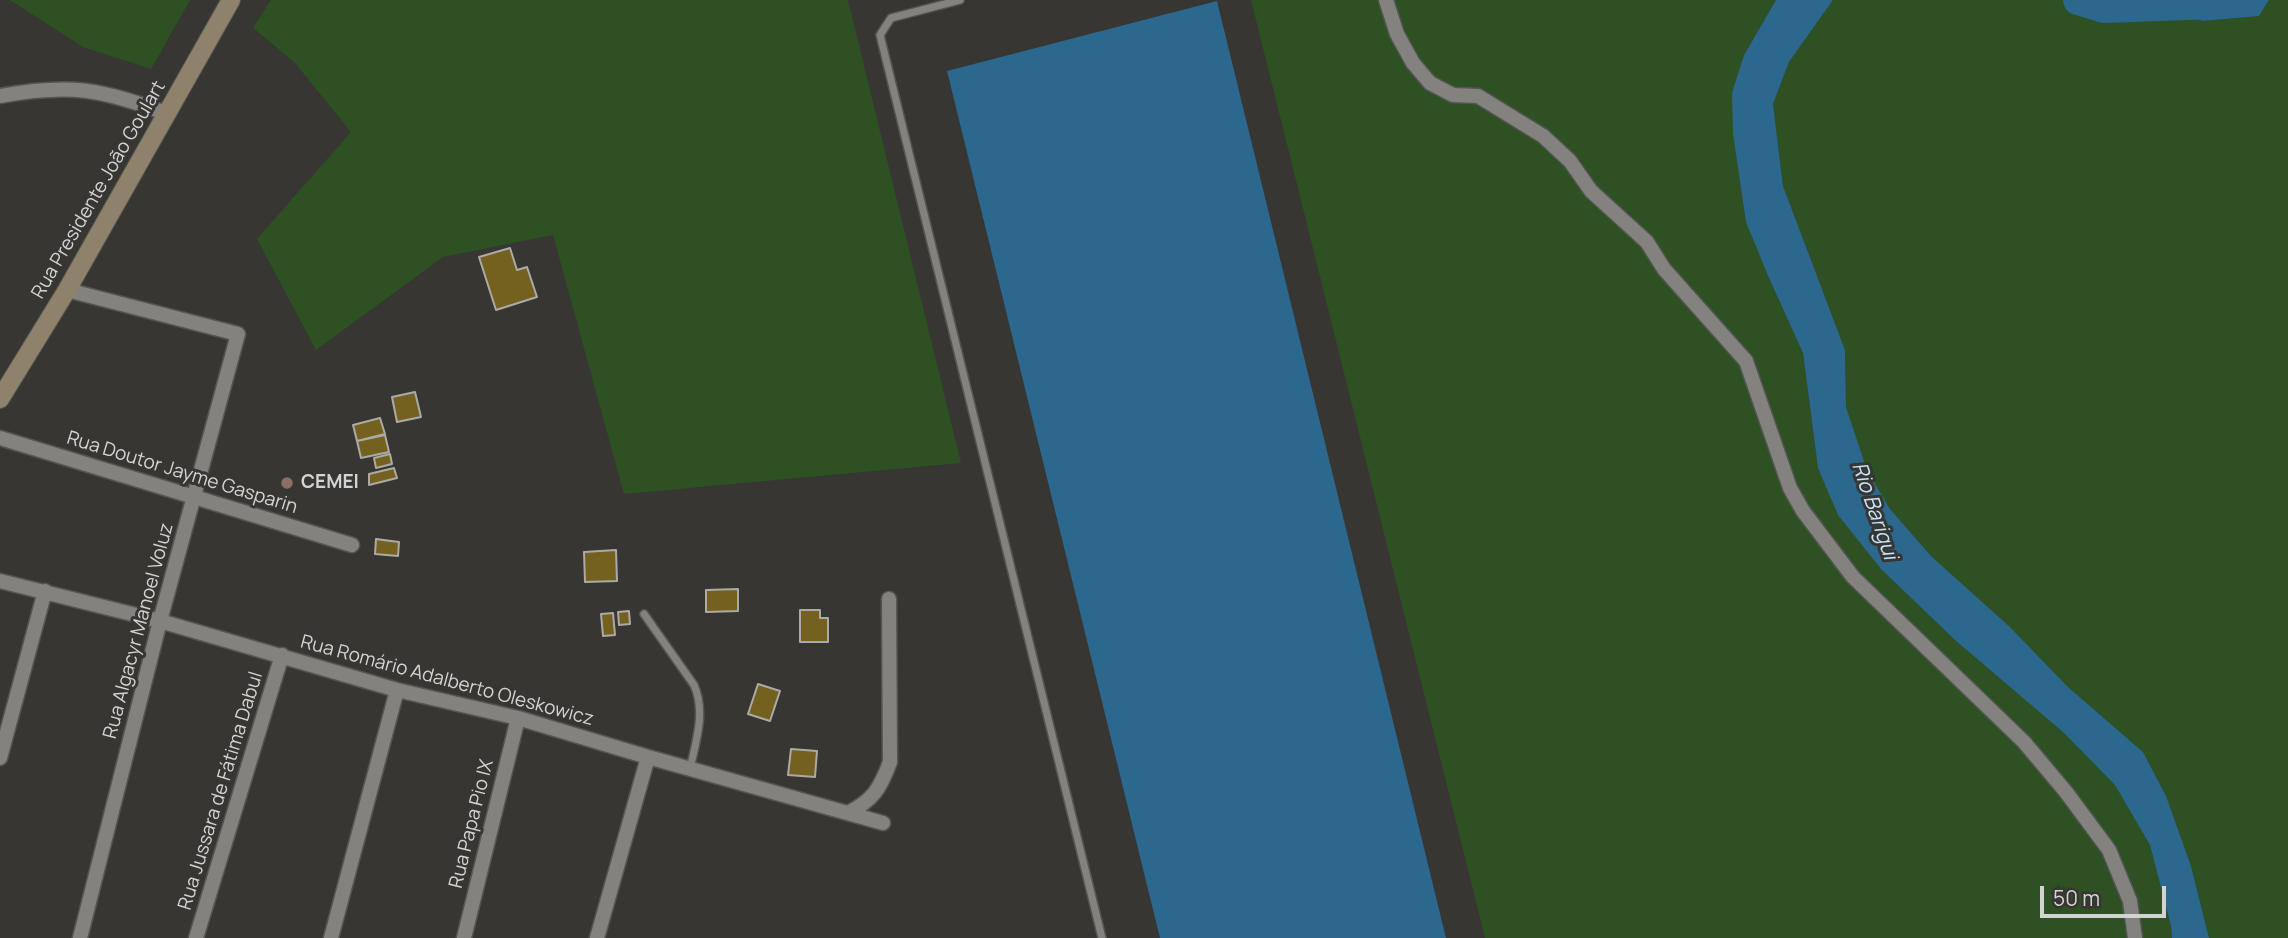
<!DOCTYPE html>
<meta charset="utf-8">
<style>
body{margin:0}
#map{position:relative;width:2288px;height:938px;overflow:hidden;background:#373633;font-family:Manrope,sans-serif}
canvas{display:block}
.scale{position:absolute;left:2040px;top:886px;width:126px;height:32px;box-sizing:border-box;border:4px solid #d3d3d1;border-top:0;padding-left:9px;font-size:21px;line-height:24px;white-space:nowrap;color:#d3d3d1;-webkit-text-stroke:5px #373633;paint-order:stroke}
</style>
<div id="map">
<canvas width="2288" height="938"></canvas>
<div class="scale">50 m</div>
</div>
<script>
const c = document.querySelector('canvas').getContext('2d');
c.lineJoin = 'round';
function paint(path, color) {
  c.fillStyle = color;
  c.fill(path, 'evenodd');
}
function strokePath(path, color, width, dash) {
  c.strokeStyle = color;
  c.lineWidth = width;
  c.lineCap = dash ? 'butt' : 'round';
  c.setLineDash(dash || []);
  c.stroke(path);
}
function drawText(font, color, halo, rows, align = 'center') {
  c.font = font + ' Manrope,sans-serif';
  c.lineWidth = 6;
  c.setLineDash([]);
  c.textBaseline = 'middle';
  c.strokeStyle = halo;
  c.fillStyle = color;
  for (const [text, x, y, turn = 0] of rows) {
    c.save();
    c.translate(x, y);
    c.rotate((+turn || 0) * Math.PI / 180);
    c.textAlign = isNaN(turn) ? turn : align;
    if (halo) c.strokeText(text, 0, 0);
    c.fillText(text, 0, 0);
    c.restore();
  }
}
const green = new Path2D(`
 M 10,0 L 190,0 L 151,69 L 83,47 Z
 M 271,0 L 848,0 L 961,463 L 624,494 L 553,235 L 443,257 L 316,350 L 257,239 L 351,132 L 295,63 L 253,28 Z
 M 1251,0 L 1776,0 L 1744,55 L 1769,278 L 1803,353 L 1818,468 L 1881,569 L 1956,641 L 2064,733 L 2116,785 L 2150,845 L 2171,926 L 2172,938 L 1485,938 Z
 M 1833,0 L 2136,0 L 2203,21 L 2259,16 L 2269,0 L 2288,0 L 2288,938 L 2209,938 L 2191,866 L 2166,797 L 2143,752 L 2068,687 L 2010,627 L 1931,556 L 1890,509 L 1867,470 L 1846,407 L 1845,350 L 1783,186 L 1773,104 L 1789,62 Z`);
const water = new Path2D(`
 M 1776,0 L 1833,0 L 1789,62 L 1773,104 L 1783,186 L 1845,350 L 1846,407 L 1867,470 L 1890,509 L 1931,556 L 2010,627 L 2068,687 L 2143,752 L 2166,796 L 2191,866 L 2209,938 L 2172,938 L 2171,926 L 2150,845 L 2115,785 L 2064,733 L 1956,641 L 1881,569 L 1838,515 L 1818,468 L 1803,353 L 1769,278 L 1746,222 L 1733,134 L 1732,93 L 1744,55 Z
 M 2136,0 L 2269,0 L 2259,16 L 2203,21 Z
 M 1217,1 L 1446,938 L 1160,938 L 947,71 Z`);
const river = new Path2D(`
 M 2078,0 L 2104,8 L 2215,4 L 2220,0`);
const building = new Path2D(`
 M 510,248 L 517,270 L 527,267 L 537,297 L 496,310 L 479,257 Z
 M 415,392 L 421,417 L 397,422 L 392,397 Z
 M 380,418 L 385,434 L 357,441 L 353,425 Z
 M 385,435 L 389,452 L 361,458 L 357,441 Z
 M 390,454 L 392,464 L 376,468 L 374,458 Z
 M 394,468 L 397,478 L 369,485 L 369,474 Z
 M 376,539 L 399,542 L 398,556 L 375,554 Z
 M 616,550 L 617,581 L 585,582 L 584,552 Z
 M 738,589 L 738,611 L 706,612 L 706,590 Z
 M 800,610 L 820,610 L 820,618 L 828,618 L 828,642 L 800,642 Z
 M 629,611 L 630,624 L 619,625 L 618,612 Z
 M 613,613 L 615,635 L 603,636 L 601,614 Z
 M 758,684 L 780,691 L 770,721 L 748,714 Z
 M 791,749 L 817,751 L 815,777 L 788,775 Z`);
const service = new Path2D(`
 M 960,0 L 891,18 L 880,35 L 1102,938
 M 644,614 L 694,685 C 706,712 696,741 690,769`);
const minor = new Path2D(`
 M 1386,0 L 1397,34 L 1413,63 L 1430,83 L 1453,95 L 1478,96 L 1543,136 L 1570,161 L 1591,191 L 1647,242 L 1664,269 L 1746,361 L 1790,488 L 1803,511 L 1853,577 L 2024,742 L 2066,792 L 2109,850 L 2130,901 L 2135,938
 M 0,96 C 70,83 102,89 168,114
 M 67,290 L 238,334 L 160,621 L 80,938
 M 0,438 L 352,545
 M 0,581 L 160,621 L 397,690 L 518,718 L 648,757 L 883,823
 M 0,758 L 45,591
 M 848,813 C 873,800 880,789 890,762 L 889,599
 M 196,938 L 282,655
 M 331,938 L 397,690
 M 464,938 L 518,718
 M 597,938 L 648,757`);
const secondary = new Path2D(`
 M 0,399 L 67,290 L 231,0`);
const markers = [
 [287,483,7,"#8d6e63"]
];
const streetNames = [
 ["Rua Presidente João Goulart",99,190,-60],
 ["Rua Doutor Jayme Gasparin",182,473,17],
 ["Rua Algacyr Manoel Voluz",139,631,-75],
 ["Rua Romário Adalberto Oleskowicz",447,681,15],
 ["Rua Jussara de Fátima Dabul",221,791,-73],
 ["Rua Papa Pio IX",472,824,-76]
];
const poiNames = [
 ["CEMEI",301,483]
];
const waterNames = [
 ["Rio Barigui",1874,511,71]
];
paint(green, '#2d5122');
paint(water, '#2c678d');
strokePath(river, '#2c678d', 30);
paint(building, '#746120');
strokePath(building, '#abaaa7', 2);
strokePath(service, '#545452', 10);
strokePath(minor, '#545452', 17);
strokePath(secondary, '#545452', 20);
strokePath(service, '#83827f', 7);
strokePath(minor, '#83827f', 14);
strokePath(secondary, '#8e826b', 18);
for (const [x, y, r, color] of markers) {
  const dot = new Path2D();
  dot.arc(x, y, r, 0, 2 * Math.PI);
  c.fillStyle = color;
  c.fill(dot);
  strokePath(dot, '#373633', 2.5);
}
drawText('19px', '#d3d3d1', '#373633', streetNames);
drawText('bold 19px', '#d3d3d1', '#373633', poiNames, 'left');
drawText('italic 21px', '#c5e5fc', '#373633', waterNames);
</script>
